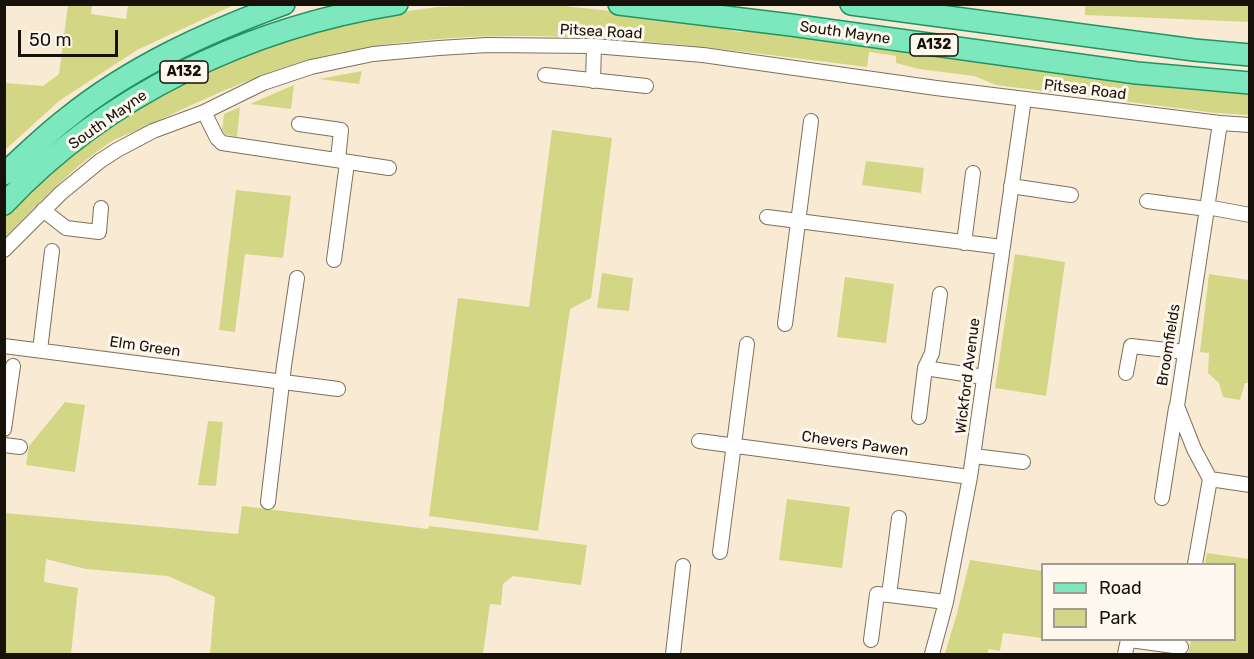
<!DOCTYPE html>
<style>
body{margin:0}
#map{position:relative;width:1254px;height:659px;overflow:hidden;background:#f9ead3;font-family:Rubik,sans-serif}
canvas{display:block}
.frame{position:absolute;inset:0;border:6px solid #161109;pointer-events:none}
.legend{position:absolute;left:1041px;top:563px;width:195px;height:78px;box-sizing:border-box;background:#fef8ef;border:2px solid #a19c93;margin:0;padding:8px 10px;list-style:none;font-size:18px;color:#161109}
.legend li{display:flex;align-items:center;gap:12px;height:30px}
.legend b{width:30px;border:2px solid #a19c93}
.scale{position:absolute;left:18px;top:30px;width:100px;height:27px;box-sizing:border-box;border:3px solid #161109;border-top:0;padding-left:8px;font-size:18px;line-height:21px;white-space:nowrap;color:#161109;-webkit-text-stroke:4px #fef8ef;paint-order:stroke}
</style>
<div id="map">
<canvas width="1254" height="659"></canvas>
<div class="frame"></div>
<ul class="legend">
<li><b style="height:8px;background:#7de8be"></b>Road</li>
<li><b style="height:16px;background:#d3d785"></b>Park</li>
</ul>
<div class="scale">50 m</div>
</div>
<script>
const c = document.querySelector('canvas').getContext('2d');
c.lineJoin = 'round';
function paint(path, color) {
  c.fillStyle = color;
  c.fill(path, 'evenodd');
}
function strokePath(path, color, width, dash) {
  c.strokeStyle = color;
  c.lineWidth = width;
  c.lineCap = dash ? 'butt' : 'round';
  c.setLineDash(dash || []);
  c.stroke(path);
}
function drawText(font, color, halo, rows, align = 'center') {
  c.font = font + ' Rubik,sans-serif';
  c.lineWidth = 6;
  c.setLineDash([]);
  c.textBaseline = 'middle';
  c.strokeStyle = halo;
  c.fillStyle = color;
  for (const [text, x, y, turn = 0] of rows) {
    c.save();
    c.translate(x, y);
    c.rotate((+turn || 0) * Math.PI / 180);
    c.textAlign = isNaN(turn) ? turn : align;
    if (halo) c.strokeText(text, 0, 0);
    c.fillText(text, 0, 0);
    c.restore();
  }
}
const green = new Path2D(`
 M 545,4 L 716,22 C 729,32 742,35 758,28 L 1249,91 L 1249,115 L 1216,113 L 996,85 L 974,76 L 919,69 L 896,63 L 896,56 L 869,52 L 867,67 C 694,46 515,18 342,52 C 288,63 235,85 185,108 C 168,116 151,124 134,132 C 126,135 117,138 109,143 C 69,170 36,205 5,241 L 5,213 L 53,166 L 150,98 L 292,34 L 370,16 L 438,7 Z
 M 68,5 L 92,5 L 91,14 L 126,19 L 128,5 L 234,5 L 137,50 L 59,101 L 5,150 L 5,83 L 43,86 L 59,74 Z
 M 1085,5 L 1249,5 L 1249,22 L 1085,15 Z
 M 362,71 L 359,84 L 319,79 Z
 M 294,85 L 291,109 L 250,104 Z
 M 240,107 L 237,137 L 225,134 L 222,130 L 224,114 Z
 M 552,130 L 612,138 L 591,298 L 570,309 L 538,531 L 429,516 L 458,298 L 529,307 Z
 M 866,161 L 924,168 L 921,193 L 862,185 Z
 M 236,190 L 291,196 L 283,258 L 245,254 L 235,332 L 219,330 Z
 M 1015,254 L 1065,262 L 1046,396 L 995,388 Z
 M 602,273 L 633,278 L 629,311 L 597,308 Z
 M 1209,274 L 1249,280 L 1249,383 L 1245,383 L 1240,400 L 1223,397 L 1219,383 L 1208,373 L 1209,353 L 1200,352 Z
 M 845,277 L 894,284 L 886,343 L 837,337 Z
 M 65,402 L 85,405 L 75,472 L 26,465 L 29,446 Z
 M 208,421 L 223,422 L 216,486 L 198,485 Z
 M 787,499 L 850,507 L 842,568 L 779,560 Z
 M 242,506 L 428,529 L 429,526 L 587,545 L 581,585 L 513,576 L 503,584 L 501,605 L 490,604 L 483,654 L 210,654 L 215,597 L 168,576 L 86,569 L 46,559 L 44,582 L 78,588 L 71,654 L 5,654 L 5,513 L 238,534 Z
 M 1207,553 L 1249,559 L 1249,654 L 1188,654 L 1191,640 L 1234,640 L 1234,564 L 1205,564 Z
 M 970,560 L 1042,571 L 1042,638 L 1003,633 L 1000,651 L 989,649 L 987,654 L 945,653 L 956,617 Z`);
const minor = new Path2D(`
 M 545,75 L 646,86
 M 593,81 L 594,46
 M 204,112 L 217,138 L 222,143 L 389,168
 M 299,124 L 341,130 L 338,160
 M 1011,186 L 1071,195
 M 1147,201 L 1207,209
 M 1207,207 L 1250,215
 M 43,210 L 66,228 L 99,232 L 101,208
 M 767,217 L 1002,247
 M 964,243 L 973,173
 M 4,250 L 61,193 L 100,161 L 117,150 L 153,131 L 204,112 L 263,83 L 311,67 L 373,54 L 439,48 L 487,45 L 594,46 L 703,55 L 936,88 L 1220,123 L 1250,125
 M 334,260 L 347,163
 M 785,324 L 811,121
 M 4,346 L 338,389
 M 40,350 L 52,251
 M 925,368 L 984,377
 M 1126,373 L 1131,346 L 1185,352
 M 919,417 L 925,368 L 932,353 L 940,294
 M 4,429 L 13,366
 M 699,441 L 970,477
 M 4,445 L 20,447
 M 974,456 L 1023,462
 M 1210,479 L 1250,485
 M 1162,498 L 1176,408
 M 268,502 L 284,366 L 297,278
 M 720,552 L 747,344
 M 1195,564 L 1210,479 L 1194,449 L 1177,406 L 1220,123
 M 889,595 L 946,602
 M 871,640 L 877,594 L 889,595 L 899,518
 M 1130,640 L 1181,647
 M 673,654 L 683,566
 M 932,654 L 946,602 L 970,477 L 1024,99
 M 1125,654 L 1128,640`);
const primary = new Path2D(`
 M 619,4 L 791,25 L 1137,73 L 1250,83
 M 851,4 L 1194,50 L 1250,55
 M 4,174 C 25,155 44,136 66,119 C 130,67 207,32 284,4
 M 4,204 C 106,95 250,27 397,4`);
const shields = [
 [934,45,48],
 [184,72,48]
];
const shieldNames = [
 ["A132",934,45],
 ["A132",184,72]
];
const streetNames = [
 ["Pitsea Road",601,32,3],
 ["South Mayne",845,33,8],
 ["Pitsea Road",1085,90,7],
 ["South Mayne",108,120,-35],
 ["Broomfields",1169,345,-81],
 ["Elm Green",145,347,8],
 ["Wickford Avenue",968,376,-83],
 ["Chevers Pawen",855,444,8]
];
paint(green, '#d3d785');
strokePath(minor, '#7d705c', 16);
strokePath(primary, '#219362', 24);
strokePath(minor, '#fff', 14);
strokePath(primary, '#7de8be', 21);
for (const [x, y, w] of shields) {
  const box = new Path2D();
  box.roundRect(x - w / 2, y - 11, w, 22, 4.5);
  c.fillStyle = '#fef8ef';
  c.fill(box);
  strokePath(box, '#161109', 1.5);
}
drawText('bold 14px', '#161109', null, shieldNames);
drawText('15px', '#161109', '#fef8ef', streetNames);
</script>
